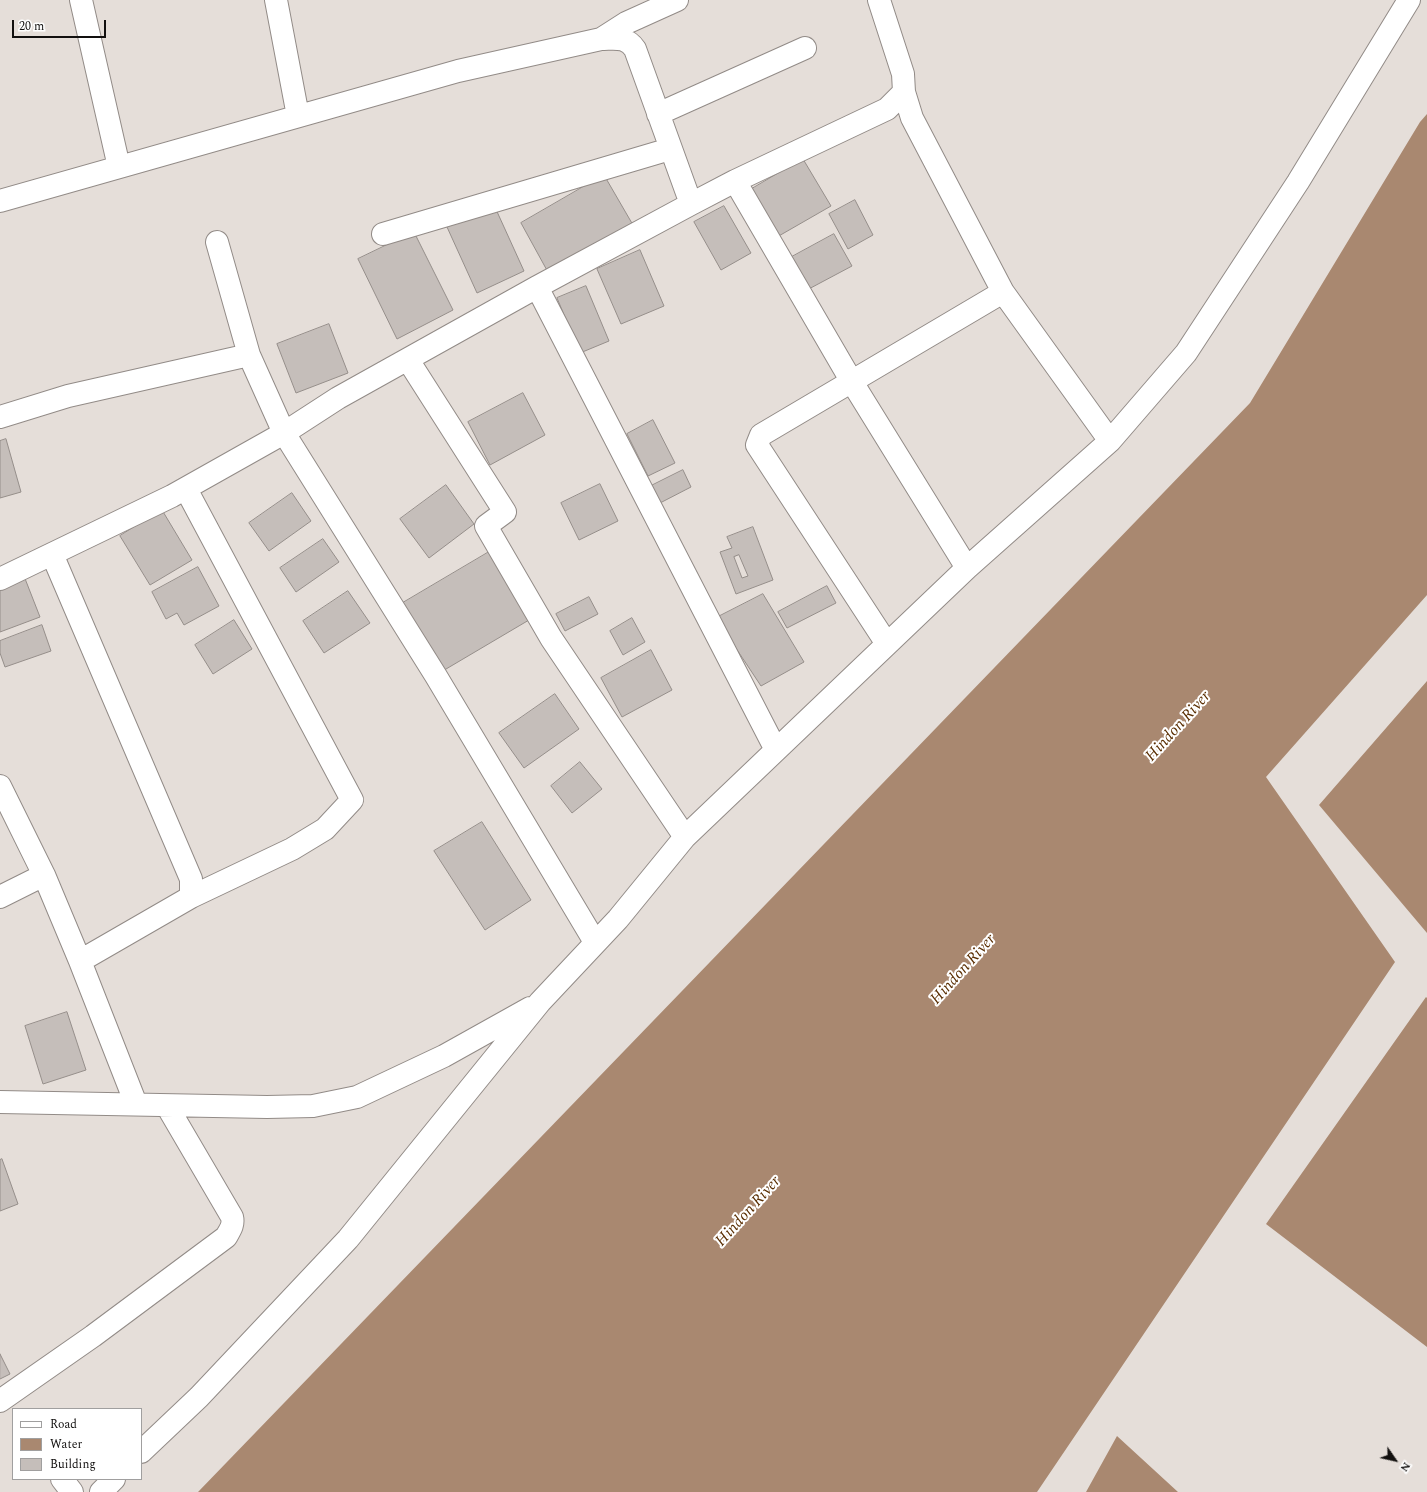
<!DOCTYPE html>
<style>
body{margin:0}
#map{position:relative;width:1427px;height:1492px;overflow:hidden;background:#e5ded9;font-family:Spectral,serif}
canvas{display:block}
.legend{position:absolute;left:12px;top:1408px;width:130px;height:72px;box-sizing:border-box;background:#fff;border:1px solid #a09f9f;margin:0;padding:5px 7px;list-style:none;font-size:12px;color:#12100f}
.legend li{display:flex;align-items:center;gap:8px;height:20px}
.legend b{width:20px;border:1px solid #a09f9f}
.north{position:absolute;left:1375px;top:1440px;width:40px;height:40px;-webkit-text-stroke:3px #fff;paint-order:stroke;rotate:124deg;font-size:11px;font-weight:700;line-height:16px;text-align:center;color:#12100f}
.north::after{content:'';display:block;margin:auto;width:14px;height:18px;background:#12100f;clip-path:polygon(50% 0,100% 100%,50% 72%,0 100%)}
.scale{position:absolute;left:12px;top:20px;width:94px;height:18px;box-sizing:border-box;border:2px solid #12100f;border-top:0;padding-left:5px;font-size:12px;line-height:14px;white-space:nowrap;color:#12100f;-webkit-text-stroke:3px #fff;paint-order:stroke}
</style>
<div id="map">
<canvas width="1427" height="1492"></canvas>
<ul class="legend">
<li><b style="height:5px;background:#fff"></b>Road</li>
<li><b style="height:11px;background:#a98870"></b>Water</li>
<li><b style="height:11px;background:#c5beba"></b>Building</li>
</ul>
<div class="north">N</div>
<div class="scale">20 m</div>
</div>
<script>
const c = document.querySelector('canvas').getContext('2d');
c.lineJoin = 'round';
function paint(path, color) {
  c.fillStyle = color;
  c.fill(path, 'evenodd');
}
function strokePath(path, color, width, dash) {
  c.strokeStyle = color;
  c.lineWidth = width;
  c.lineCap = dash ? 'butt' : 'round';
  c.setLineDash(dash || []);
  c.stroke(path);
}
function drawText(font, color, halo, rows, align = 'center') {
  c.font = font + ' Spectral,serif';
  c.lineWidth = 4;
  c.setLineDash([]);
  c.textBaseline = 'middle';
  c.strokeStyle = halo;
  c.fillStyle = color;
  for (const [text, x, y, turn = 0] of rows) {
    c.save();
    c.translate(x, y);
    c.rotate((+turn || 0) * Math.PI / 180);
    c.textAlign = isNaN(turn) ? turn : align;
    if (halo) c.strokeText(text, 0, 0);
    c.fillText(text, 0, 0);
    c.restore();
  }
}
const water = new Path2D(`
 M 1427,114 L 1427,595 L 1266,777 L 1395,962 L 1037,1492 L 198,1492 L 1250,403 L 1420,122 Z
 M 1427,681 L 1427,933 L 1319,805 Z
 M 1426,997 L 1427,998 L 1427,1347 L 1266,1224 Z
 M 1117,1436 L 1178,1492 L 1086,1492 Z`);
const building = new Path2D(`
 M 803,159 L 831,206 L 777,237 L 750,190 Z
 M 604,175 L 633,225 L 549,274 L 521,223 Z
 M 855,200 L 873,235 L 848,249 L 829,214 Z
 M 494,205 L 524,271 L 477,293 L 447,227 Z
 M 724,206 L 751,253 L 721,270 L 694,222 Z
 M 414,232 L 453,310 L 397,339 L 358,259 Z
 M 834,234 L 852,266 L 805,291 L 788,259 Z
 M 640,250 L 664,306 L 621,324 L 597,269 Z
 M 586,286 L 609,341 L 580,353 L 557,298 Z
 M 329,324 L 348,373 L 296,393 L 277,344 Z
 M 523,393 L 545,435 L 490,465 L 468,422 Z
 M 653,420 L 675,463 L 648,476 L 627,434 Z
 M 6,439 L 21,492 L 0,498 L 0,441 Z
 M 683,470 L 691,487 L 660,503 L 651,486 Z
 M 600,484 L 618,521 L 579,540 L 561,503 Z
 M 446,485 L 474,524 L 429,558 L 400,519 Z
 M 292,493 L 311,521 L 269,551 L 249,523 Z
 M 162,510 L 192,560 L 150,585 L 120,536 Z
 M 753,527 L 773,580 L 736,594 L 720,552 L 732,548 L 727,537 ZM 739,555 L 748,576 L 742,578 L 734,557 Z
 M 323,539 L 339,562 L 296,592 L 280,568 Z
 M 489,552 L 529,620 L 441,672 L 401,604 Z
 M 198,567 L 219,606 L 184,625 L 177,613 L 166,619 L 152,592 Z
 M 24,576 L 40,617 L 0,632 L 0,586 Z
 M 827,586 L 836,603 L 787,628 L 778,612 Z
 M 348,591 L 370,623 L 324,653 L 303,621 Z
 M 763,594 L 804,662 L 761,686 L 716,618 Z
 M 589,597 L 598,614 L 565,631 L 556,614 Z
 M 632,618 L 645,642 L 623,655 L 610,631 Z
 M 234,620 L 252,649 L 213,674 L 195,645 Z
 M 42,625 L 51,651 L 5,667 L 0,653 L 0,641 Z
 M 651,650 L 672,690 L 622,717 L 601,678 Z
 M 555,694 L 579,729 L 524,768 L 499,733 Z
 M 580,762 L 602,789 L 572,813 L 551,786 Z
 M 482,822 L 531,900 L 485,930 L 434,851 Z
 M 67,1012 L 86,1070 L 43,1084 L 25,1026 Z
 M 2,1159 L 18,1204 L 0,1211 L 0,1160 Z
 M 0,1354 L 10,1374 L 0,1379 Z`);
const street = new Path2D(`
 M 81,0 L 119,167
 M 276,0 L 298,116
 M 601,39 L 626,23 L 677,0
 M 904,92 L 912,118 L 1003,292 L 1110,441
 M 658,114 L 805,48
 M 735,181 L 852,382 L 967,568
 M 0,201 L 458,71 L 601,39 C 616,39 626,36 635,49 L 691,204
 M 383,234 L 670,149
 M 217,242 L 249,355 L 284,433 L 436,676 L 595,942
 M 537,287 L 776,750
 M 408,360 L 505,512 L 486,526 L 551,638 L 685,837
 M 0,417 L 68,396 L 249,355
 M 186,489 L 352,800 L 325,829 L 292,849 L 191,897
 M 52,554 L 191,879 L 191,897 L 80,961
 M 0,579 L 172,496 L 284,433 L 338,398 L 537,287 L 691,204 L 735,181 L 887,109 L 904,92 L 903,74 L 879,0
 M 887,644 L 757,445 L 761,435 L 1003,292
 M 0,786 L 44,875 L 80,961 L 136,1104
 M 0,897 L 44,875
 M 0,1102 L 267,1107 L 313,1106 L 357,1097 L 444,1056 L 530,1008
 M 0,1401 L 93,1336 L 226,1237 C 230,1230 234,1225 232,1217 L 167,1106
 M 141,1452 L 199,1397 L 348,1239 L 540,1002 L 618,919 L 685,837 L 967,568 L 1110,441 L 1186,353 L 1298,182 L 1409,0
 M 62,1479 L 72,1492
 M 101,1492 L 114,1479`);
const waterNames = [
 ["Hindon River",1179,727,-48],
 ["Hindon River",964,970,-48],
 ["Hindon River",749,1212,-48]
];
paint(water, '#a98870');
paint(building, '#c5beba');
strokePath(building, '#958e8a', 1);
strokePath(street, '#928b87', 24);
strokePath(street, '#fff', 22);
drawText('italic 16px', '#5a2e02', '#fff', waterNames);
</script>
